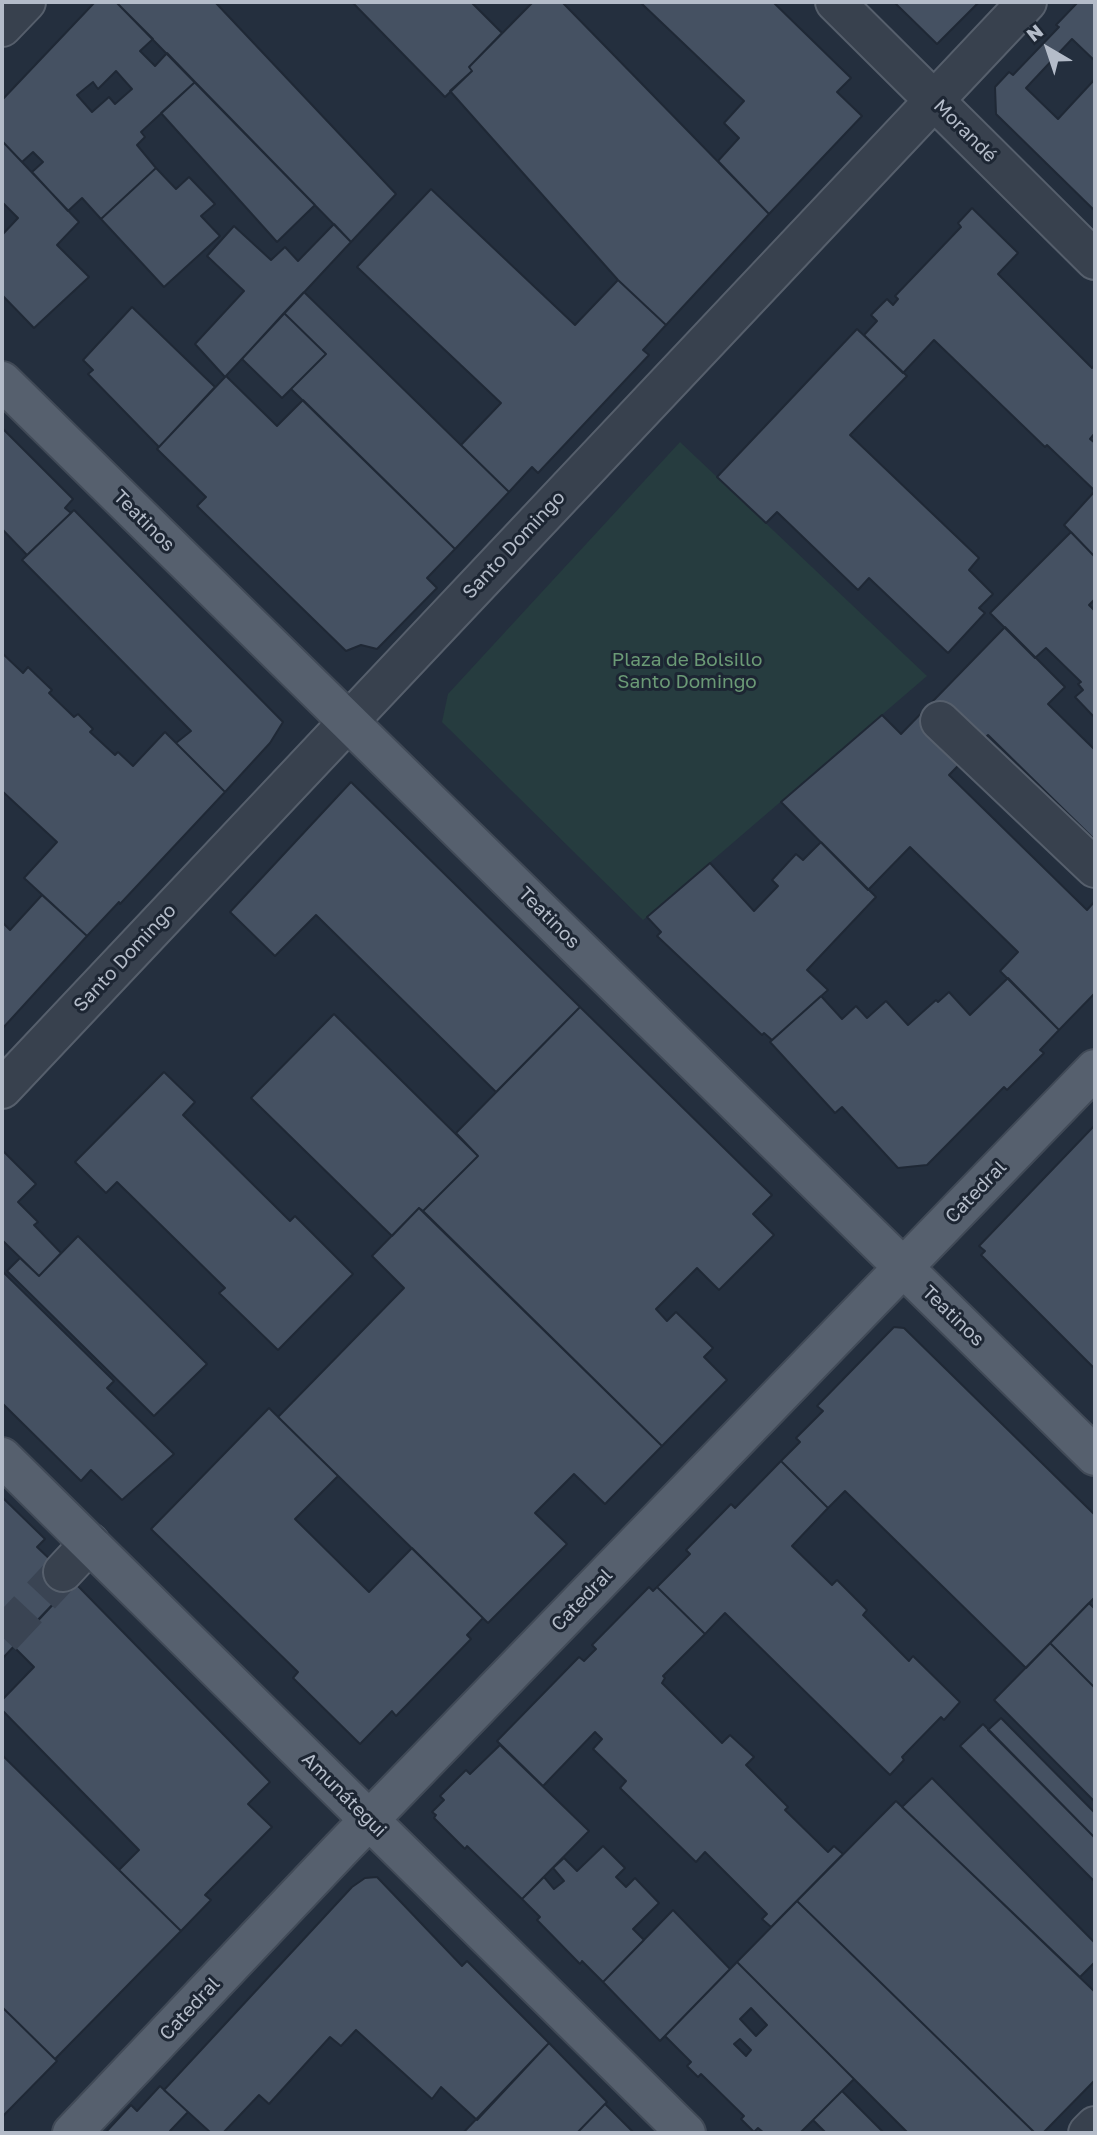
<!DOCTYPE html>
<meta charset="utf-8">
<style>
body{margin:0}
#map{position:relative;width:1097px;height:2135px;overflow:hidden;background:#242f3e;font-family:"Golos Text",sans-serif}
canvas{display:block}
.frame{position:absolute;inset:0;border:4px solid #b4bcc9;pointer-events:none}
.north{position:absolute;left:1013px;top:14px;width:70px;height:70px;-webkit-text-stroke:5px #1d2633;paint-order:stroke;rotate:321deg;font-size:19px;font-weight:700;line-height:28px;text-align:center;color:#b4bcc9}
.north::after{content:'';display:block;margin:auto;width:24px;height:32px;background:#b4bcc9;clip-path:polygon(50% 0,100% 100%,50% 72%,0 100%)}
</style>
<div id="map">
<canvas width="1097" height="2135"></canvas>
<div class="frame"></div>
<div class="north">N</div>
</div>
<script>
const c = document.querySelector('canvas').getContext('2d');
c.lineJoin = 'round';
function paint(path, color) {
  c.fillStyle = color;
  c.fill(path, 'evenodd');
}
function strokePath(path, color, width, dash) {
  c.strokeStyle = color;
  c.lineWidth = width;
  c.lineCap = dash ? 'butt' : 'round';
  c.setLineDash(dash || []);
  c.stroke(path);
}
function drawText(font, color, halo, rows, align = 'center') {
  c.font = font + ' "Golos Text",sans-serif';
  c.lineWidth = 6;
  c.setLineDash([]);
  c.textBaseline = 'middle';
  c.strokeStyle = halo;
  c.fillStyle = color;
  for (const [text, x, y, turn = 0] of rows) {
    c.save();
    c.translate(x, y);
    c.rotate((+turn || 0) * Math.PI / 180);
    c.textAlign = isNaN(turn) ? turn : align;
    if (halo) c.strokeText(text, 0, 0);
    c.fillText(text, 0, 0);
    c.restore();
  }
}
const green = new Path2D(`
 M 680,442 L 927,676 L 643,920 L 442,722 L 448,694 Z`);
const building = new Path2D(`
 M 95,2 L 116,2 L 153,39 L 140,51 L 155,66 L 167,53 L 195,82 L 141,132 L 145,137 L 137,145 L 156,168 L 101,219 L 82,198 L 68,211 L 32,172 L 43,162 L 33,152 L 22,162 L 2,141 L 2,100 ZM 116,71 L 132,89 L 115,104 L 109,97 L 92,112 L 77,95 L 93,82 L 98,89 Z
 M 116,2 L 215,2 L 396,194 L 351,242 Z
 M 352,2 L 471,2 L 502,33 L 469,67 L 472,71 L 445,97 Z
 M 533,2 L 562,2 L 769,214 L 666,325 L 618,280 L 450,91 L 472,71 L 469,67 Z
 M 640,2 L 773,2 L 851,78 L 837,92 L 862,116 L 769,214 L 718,161 L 739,138 L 724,123 L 744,101 Z
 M 894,2 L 979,2 L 937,44 Z
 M 1078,2 L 1095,2 L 1095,61 L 1072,39 L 1026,88 L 1058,119 L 1095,79 L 1095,211 L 996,114 L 995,87 L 1009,72 L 1013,75 L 1059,27 L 1056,25 Z
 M 195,82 L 315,205 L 277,242 L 161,113 Z
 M 2,141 L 79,222 L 57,245 L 89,277 L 34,328 L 2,295 L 2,235 L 18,218 L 2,202 Z
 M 156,168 L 176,189 L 189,177 L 215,204 L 201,216 L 220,236 L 164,287 L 101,219 Z
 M 431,189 L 575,325 L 618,280 L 666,325 L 643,350 L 649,355 L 538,473 L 532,467 L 509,492 L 461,445 L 501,403 L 357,267 Z
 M 972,208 L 1018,253 L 998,274 L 1092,368 L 1095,364 L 1095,433 L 1090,439 L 1095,443 L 1095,491 L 1047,445 L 1045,447 L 934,340 L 903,373 L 864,335 L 877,321 L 871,315 L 887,299 L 893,305 L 898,299 L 895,296 L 961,227 L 958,223 Z
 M 334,224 L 351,242 L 225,377 L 195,344 L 244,291 L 207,256 L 234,226 L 271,260 L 285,247 L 298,261 Z
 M 304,292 L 509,492 L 455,549 L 291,389 L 326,354 L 284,313 Z
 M 132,307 L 215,387 L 159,447 L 88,374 L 93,370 L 83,360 Z
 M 284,313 L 326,354 L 282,398 L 242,359 Z
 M 857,329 L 907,376 L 850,435 L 979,558 L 969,570 L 993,594 L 979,608 L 985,613 L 948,653 L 869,578 L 858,590 L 777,512 L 766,523 L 717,477 Z
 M 226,376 L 277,426 L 303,400 L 455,549 L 427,578 L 437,588 L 377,649 L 361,645 L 346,651 L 197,506 L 206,497 L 157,449 Z
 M 2,428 L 73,499 L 65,508 L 71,513 L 27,555 L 2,529 Z
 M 1095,491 L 1095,557 L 1064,525 Z
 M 74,510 L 283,722 L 270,743 L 225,792 L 176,743 L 191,731 L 22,560 Z
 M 1071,532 L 1095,557 L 1095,599 L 1089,605 L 1095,611 L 1095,718 L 1075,697 L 1083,690 L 1078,684 L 1081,682 L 1046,648 L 1035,658 L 990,613 Z
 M 1005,627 L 1065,687 L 1048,704 L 1095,750 L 1095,840 L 988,735 L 949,775 L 1087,910 L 1095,901 L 1095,993 L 1059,1030 L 1000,971 L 1018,952 L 910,847 L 868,890 L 781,802 L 882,715 L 901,734 Z
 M 2,653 L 23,673 L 28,667 L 52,690 L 49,693 L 74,717 L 78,714 L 93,729 L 90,732 L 115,755 L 118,752 L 133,766 L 165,732 L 225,792 L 120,904 L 119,902 L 87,936 L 24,878 L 57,842 L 2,791 Z
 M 351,782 L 580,1007 L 496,1092 L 316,915 L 275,956 L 230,912 Z
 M 821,842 L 876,897 L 807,970 L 828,990 L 772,1040 L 764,1033 L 762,1035 L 657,936 L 661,932 L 647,917 L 710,863 L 754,911 L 778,886 L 772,880 L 796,854 L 803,860 Z
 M 42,895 L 87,936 L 2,1029 L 2,922 L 10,930 Z
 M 1008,978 L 1059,1030 L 1040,1050 L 1044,1053 L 1007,1090 L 1004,1087 L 927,1165 L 898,1168 L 842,1107 L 835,1113 L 770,1042 L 821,996 L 842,1019 L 856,1006 L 867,1018 L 886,1001 L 908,1025 L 936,1000 L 938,1002 L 949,992 L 970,1015 Z
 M 580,1007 L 772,1195 L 753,1214 L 774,1235 L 719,1290 L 697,1268 L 656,1309 L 667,1321 L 676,1312 L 713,1348 L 704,1357 L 727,1380 L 662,1446 L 423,1211 L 478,1156 L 456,1133 Z
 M 334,1014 L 478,1156 L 423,1211 L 419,1208 L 392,1236 L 251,1098 Z
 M 164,1072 L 195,1102 L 183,1115 L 290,1221 L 295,1216 L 353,1274 L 278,1350 L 219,1293 L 225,1288 L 117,1182 L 106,1193 L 75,1162 Z
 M 1095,1125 L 1095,1369 L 981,1255 L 985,1251 L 979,1246 Z
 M 4,1152 L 36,1184 L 18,1202 L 38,1222 L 34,1225 L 61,1253 L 39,1276 L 2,1240 L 2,1154 Z
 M 419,1208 L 662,1446 L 605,1504 L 574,1474 L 535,1513 L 567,1544 L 488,1623 L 278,1417 L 404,1288 L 372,1256 Z
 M 78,1236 L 207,1364 L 154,1416 L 7,1271 L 20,1258 L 39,1276 Z
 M 2,1271 L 114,1381 L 107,1388 L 174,1454 L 122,1500 L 91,1470 L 81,1481 L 2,1403 Z
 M 894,1327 L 904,1328 L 1095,1515 L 1095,1597 L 1026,1668 L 845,1491 L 828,1508 L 781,1461 L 800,1442 L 796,1438 L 823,1411 L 817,1406 Z
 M 269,1408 L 338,1476 L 295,1519 L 369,1592 L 412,1548 L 483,1618 L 467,1635 L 471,1639 L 396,1716 L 392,1711 L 360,1744 L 293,1678 L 298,1672 L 151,1529 Z
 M 781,1461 L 828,1508 L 792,1546 L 832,1585 L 837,1580 L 867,1610 L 863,1615 L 909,1661 L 913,1656 L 960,1702 L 944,1720 L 941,1717 L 902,1757 L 904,1760 L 890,1775 L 725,1613 L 705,1634 L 657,1587 L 690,1554 L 686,1550 L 731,1504 L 735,1508 Z
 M 2,1497 L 45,1539 L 37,1547 L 74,1582 L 2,1659 Z
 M 74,1582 L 270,1782 L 248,1804 L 272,1827 L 205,1895 L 211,1900 L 181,1931 L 119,1870 L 139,1850 L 2,1710 L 2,1700 L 34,1667 L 13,1646 Z
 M 649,1587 L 653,1591 L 657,1587 L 705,1634 L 663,1676 L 665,1678 L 662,1683 L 722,1743 L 730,1735 L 754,1757 L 746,1765 L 788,1807 L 785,1810 L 828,1852 L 834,1846 L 843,1854 L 771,1927 L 762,1919 L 767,1914 L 705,1852 L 696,1862 L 620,1788 L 626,1781 L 593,1749 L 602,1739 L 595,1732 L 543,1786 L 497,1741 L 579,1657 L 584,1661 L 596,1649 L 592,1645 Z
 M 1089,1603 L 1095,1609 L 1095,1688 L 1050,1643 Z
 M 1050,1643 L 1095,1688 L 1095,1802 L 994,1700 Z
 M 1001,1718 L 1095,1813 L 1095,1838 L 988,1730 Z
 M 983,1724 L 1095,1838 L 1095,1882 L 960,1746 Z
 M 500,1745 L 589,1831 L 522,1899 L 467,1846 L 465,1849 L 434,1818 L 436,1815 L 432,1812 L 444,1800 L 440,1796 L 466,1770 L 470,1774 Z
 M 2,1755 L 181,1931 L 55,2059 L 2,2007 Z
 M 932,1778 L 1095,1943 L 1095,1962 L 1080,1977 L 902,1807 Z
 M 896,1801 L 1095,1992 L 1095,2080 L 1043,2133 L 1035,2133 L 797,1901 Z
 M 603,1846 L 625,1868 L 616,1877 L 626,1887 L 635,1878 L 659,1903 L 633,1929 L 644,1940 L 603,1982 L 582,1961 L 580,1964 L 537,1920 L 540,1917 L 522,1899 L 544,1877 L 554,1889 L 564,1881 L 553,1868 L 564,1858 L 577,1871 Z
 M 377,1877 L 462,1966 L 467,1961 L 549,2043 L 477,2120 L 441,2087 L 432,2099 L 356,2030 L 341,2046 L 330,2037 L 269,2104 L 259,2095 L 223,2133 L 211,2133 L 164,2090 L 352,1887 L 365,1878 Z
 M 797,1901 L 1035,2133 L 908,2133 L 737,1962 Z
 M 673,1910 L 730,1969 L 660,2041 L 603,1982 Z
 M 737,1962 L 854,2079 L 800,2133 L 764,2133 L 758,2128 L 754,2132 L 741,2119 L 744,2116 L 701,2074 L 698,2077 L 687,2066 L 691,2062 L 665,2036 ZM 751,2008 L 767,2025 L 756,2036 L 740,2019 ZM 740,2039 L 751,2050 L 746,2056 L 734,2044 Z
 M 2,2007 L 57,2061 L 2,2117 Z
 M 549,2043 L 607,2102 L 605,2104 L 577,2133 L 463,2133 Z
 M 160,2086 L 188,2112 L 170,2131 L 172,2133 L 105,2133 L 131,2105 L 137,2111 Z
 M 842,2091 L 884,2133 L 823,2133 L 825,2132 L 813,2120 Z
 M 605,2104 L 634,2133 L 577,2133 Z`);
const minorTunnel = new Path2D(`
 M 2,1637 L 63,1572`);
const minor = new Path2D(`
 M 835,2 L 1095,260
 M 2,27 L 26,2
 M 940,721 L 1095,868
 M 2,1089 L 1027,2
 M 63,1572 L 90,1543
 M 1088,2133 L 1095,2126`);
const major = new Path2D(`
 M 2,381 L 1095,1456
 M 2,1457 L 686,2133
 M 72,2133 L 341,1849 L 1095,1069`);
const streetNames = [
 ["Morandé",965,131,45],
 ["Teatinos",144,521,45],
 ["Santo Domingo",514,545,-47],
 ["Teatinos",549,918,45],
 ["Santo Domingo",125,958,-47],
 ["Catedral",976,1192,-46],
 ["Teatinos",953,1316,44],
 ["Catedral",582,1600,-46],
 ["Amunátegui",344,1795,45],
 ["Catedral",190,2009,-47]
];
const parkNames = [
 ["Plaza de Bolsillo",687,660],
 ["Santo Domingo",687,682]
];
paint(green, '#263c3f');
paint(building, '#455162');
strokePath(building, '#1f2835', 2);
strokePath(minorTunnel, '#3a4453', 38, [38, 19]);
strokePath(minor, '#565f6c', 42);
strokePath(major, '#414a57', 42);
strokePath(minor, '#38414e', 38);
strokePath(major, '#56606e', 38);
drawText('19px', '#b4bcc9', '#1d2633', streetNames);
drawText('19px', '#6b9a76', '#1d2633', parkNames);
</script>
